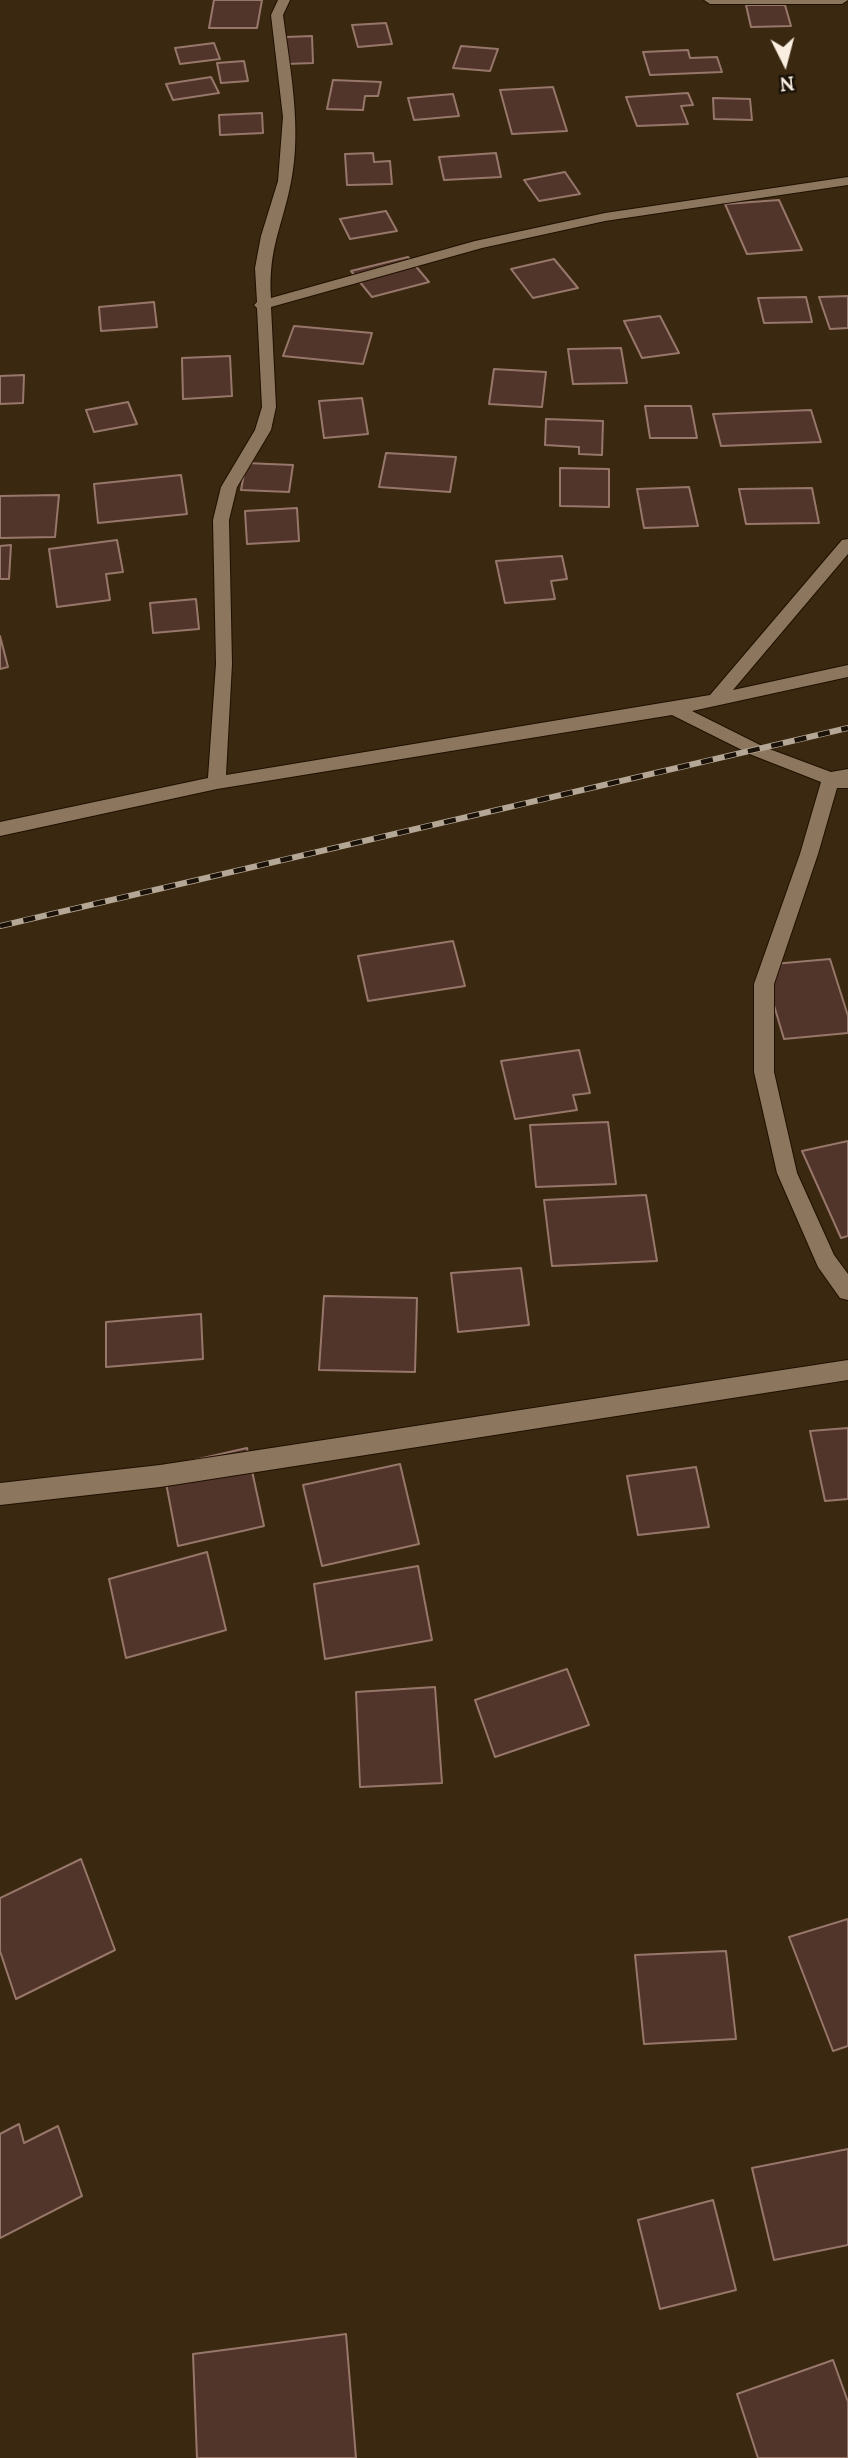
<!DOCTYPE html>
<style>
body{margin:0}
#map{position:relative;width:848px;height:2458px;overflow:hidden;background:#3a2810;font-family:Lora,serif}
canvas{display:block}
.north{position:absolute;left:750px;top:28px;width:70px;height:70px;-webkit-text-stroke:5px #1a1208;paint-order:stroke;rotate:174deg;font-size:19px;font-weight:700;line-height:28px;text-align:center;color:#faeee0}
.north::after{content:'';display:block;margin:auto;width:24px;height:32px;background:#faeee0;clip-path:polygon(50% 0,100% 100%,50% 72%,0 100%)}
</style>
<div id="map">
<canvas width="848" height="2458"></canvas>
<div class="north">N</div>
</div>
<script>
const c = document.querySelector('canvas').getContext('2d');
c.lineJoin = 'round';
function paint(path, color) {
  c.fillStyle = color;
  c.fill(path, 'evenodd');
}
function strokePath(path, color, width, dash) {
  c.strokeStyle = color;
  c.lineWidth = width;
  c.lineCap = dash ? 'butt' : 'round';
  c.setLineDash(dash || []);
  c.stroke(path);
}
const building = new Path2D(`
 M 214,0 L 262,0 L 257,28 L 209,28 Z
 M 746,5 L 785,5 L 791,26 L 751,27 Z
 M 386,23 L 392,44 L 358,47 L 352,25 Z
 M 312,36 L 313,63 L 286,64 L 286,37 Z
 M 214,43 L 220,59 L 180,64 L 175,48 Z
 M 461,46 L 498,49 L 490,71 L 453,68 Z
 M 688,50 L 690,58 L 717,57 L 722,72 L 650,75 L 643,52 Z
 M 244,61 L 248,81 L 221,83 L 217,63 Z
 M 211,77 L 219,93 L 173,100 L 166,84 Z
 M 333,80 L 381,82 L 378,96 L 365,96 L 363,110 L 327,109 Z
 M 553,87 L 567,131 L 512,134 L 500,90 Z
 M 688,93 L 693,105 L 681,106 L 688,124 L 637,126 L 626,97 Z
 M 453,94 L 459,116 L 414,120 L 408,98 Z
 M 713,98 L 750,99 L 752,120 L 714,119 Z
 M 262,113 L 263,133 L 220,135 L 219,115 Z
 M 373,153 L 374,162 L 390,161 L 392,184 L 347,185 L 345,154 Z
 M 496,153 L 501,177 L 444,180 L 439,157 Z
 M 565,172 L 580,194 L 539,201 L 524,180 Z
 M 779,200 L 802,250 L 747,254 L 725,204 Z
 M 386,211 L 397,231 L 350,239 L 340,219 Z
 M 408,257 L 429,282 L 372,297 L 351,271 Z
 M 554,259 L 578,288 L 533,298 L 511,269 Z
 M 848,296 L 848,328 L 830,329 L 819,297 Z
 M 806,297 L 812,322 L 764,323 L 758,298 Z
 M 154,302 L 157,327 L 101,331 L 99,307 Z
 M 660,316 L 679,353 L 642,358 L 624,321 Z
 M 294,326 L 372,333 L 363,364 L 283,356 Z
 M 621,348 L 627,383 L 573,384 L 568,349 Z
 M 230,356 L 232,396 L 183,399 L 182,358 Z
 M 494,369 L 546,372 L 542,407 L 489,404 Z
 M 24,375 L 23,403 L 0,404 L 0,376 Z
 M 362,398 L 368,434 L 324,438 L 319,401 Z
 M 128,402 L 137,424 L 94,432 L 86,410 Z
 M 645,406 L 691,406 L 697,438 L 650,438 Z
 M 811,410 L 821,442 L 721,446 L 713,414 Z
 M 546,419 L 603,421 L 602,455 L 579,454 L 579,447 L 545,445 Z
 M 386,453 L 456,457 L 450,492 L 379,487 Z
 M 246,463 L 293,465 L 289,492 L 241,490 Z
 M 560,468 L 609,469 L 609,507 L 560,506 Z
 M 181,475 L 187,514 L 98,523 L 94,484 Z
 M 689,487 L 698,526 L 644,528 L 637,489 Z
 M 812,488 L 819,523 L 746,524 L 739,489 Z
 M 59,495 L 55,537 L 0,538 L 0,496 Z
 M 297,508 L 299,541 L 247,544 L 245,511 Z
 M 117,540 L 123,572 L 106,574 L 110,600 L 57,607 L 49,549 Z
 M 11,545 L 9,579 L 0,579 L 0,546 Z
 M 562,556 L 567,579 L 551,581 L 555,599 L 505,603 L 496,561 Z
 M 196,599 L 199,629 L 153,633 L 150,603 Z
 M 0,636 L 8,667 L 0,669 Z
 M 453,941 L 465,986 L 368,1001 L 358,956 Z
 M 830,959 L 848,1016 L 848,1033 L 784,1039 L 762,965 Z
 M 579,1050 L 590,1093 L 573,1095 L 577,1110 L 515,1119 L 501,1061 Z
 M 608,1122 L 616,1184 L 536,1187 L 530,1125 Z
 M 848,1141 L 848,1236 L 841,1238 L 802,1151 Z
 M 646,1195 L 657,1261 L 552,1266 L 544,1200 Z
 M 521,1268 L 529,1325 L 458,1332 L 451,1273 Z
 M 324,1296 L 417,1298 L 415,1372 L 319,1370 Z
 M 201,1314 L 203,1359 L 106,1367 L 106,1322 Z
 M 848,1428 L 848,1499 L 825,1501 L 810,1431 Z
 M 247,1448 L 264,1526 L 178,1546 L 163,1467 Z
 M 400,1464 L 419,1544 L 322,1566 L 303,1485 Z
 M 696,1467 L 709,1527 L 638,1535 L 627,1476 Z
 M 207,1552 L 226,1630 L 126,1658 L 109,1579 Z
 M 418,1566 L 432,1640 L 325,1659 L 314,1584 Z
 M 567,1669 L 589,1725 L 495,1757 L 475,1700 Z
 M 435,1687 L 442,1783 L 360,1787 L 356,1692 Z
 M 81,1859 L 115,1950 L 16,1999 L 0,1951 L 0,1898 Z
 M 848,1919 L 848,2046 L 833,2051 L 789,1937 Z
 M 726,1951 L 736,2039 L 644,2044 L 635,1955 Z
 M 19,2124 L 24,2143 L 58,2126 L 82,2196 L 0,2238 L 0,2134 Z
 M 848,2149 L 848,2245 L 774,2260 L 752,2168 Z
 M 713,2200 L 736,2290 L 660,2309 L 638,2220 Z
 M 346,2334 L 356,2458 L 197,2458 L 193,2354 Z
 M 833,2360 L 848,2402 L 848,2458 L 758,2458 L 737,2394 Z`);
const minor = new Path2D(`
 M 278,0 L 290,0 L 283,15 C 290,69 302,128 291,182 C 282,228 268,248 271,298 L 475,241 L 605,213 L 848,177 L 848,185 L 605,221 L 482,248 L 271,307 L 276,407 L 271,430 L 237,487 L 229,520 L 232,664 L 226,775 L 710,695 L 842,540 L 848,539 L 848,554 L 733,690 L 848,665 L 848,677 L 692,711 L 764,747 L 831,772 L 848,769 L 848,788 L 837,788 L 818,854 L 774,984 L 774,1072 L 797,1173 L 834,1255 L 848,1274 L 848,1300 L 840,1298 L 818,1267 L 777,1173 L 754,1072 L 754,984 L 800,854 L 821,782 L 752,755 L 672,715 L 217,789 L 0,836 L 0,822 L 208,778 L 216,664 L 213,520 L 221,487 L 255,430 L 262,407 L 257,308 L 254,305 L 257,302 L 255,268 L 261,236 L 278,181 L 283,117 L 271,15 Z
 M 704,0 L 848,0 L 842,4 L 710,4 Z
 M 848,1360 L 848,1380 L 160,1487 L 0,1505 L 0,1483 L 160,1465 Z`);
const rail = new Path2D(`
 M 0,926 L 848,728`);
paint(building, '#51342a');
strokePath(building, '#98776b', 2);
strokePath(minor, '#201000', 2);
paint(minor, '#8c775e');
strokePath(rail, '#b5a796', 6);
strokePath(rail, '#1a1208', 4.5, [12]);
</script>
